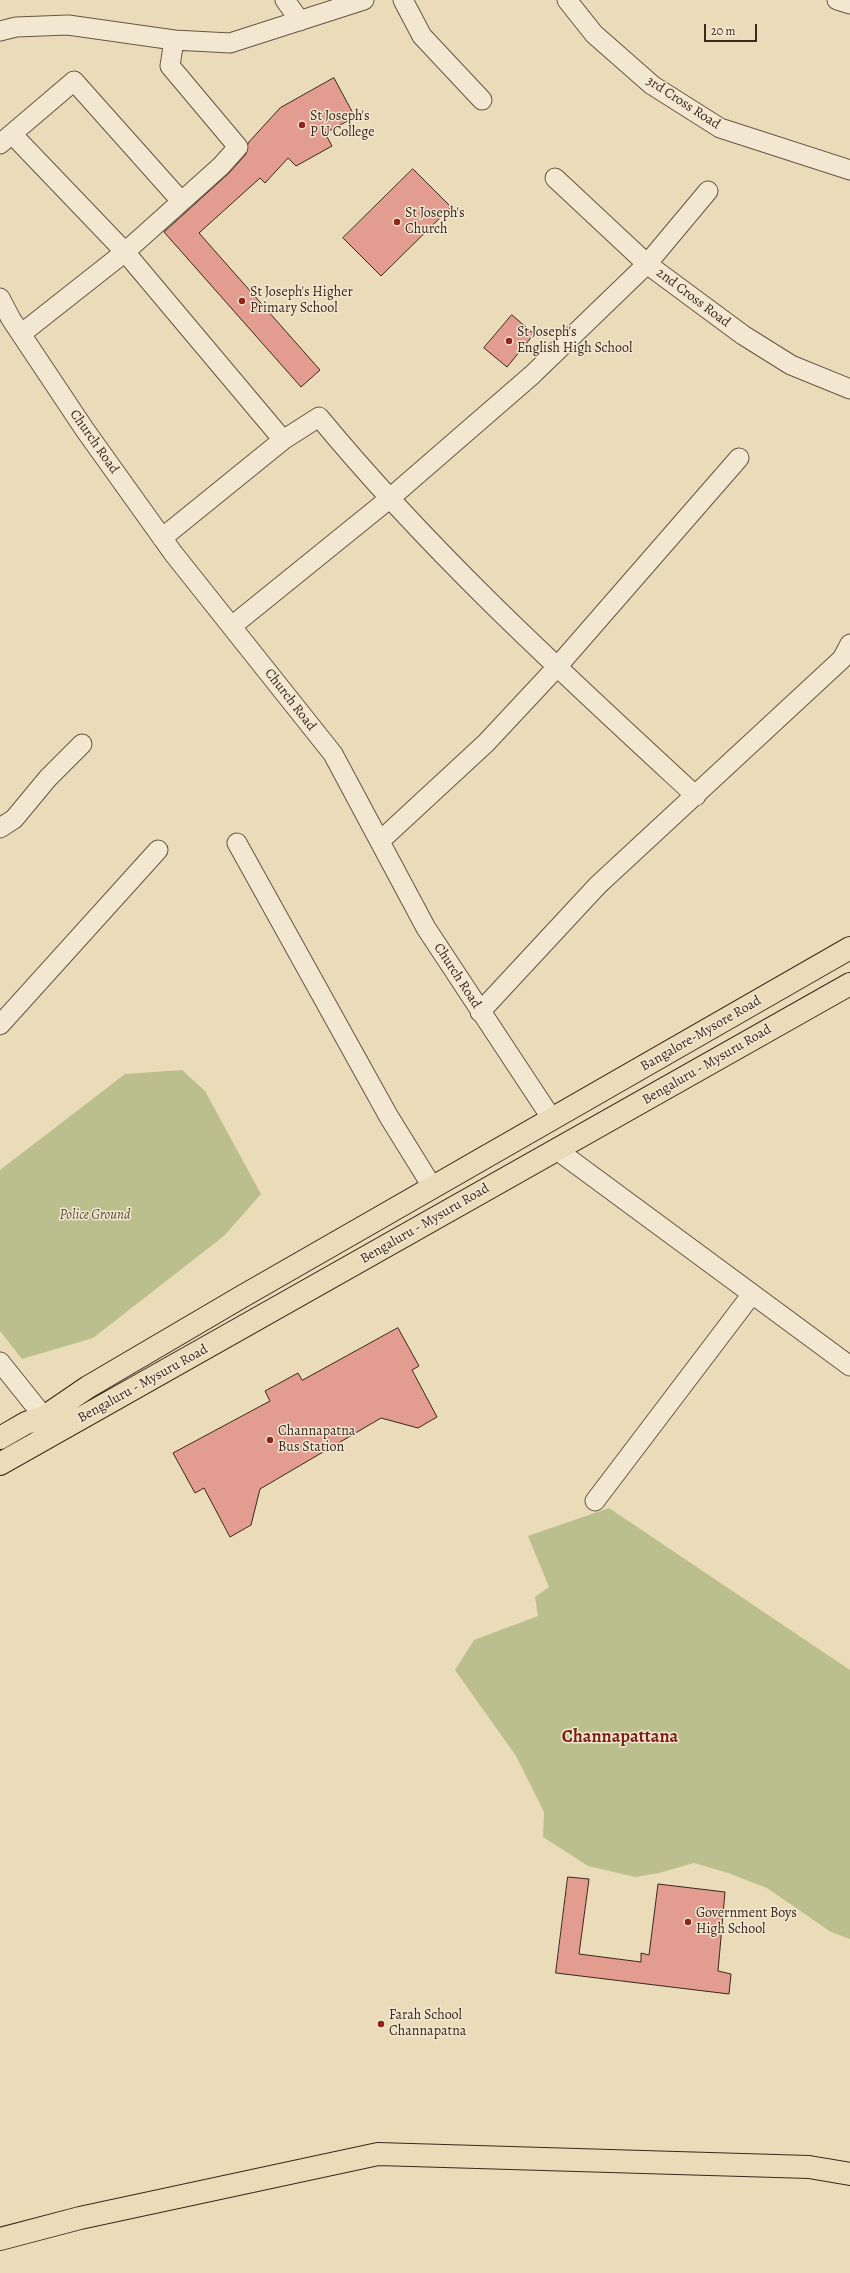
<!DOCTYPE html>
<style>
body{margin:0}
#map{position:relative;width:850px;height:2273px;overflow:hidden;background:#ebdcb9;font-family:Alegreya,serif}
canvas{display:block}
.scale{position:absolute;left:704px;top:24px;width:53px;height:18px;box-sizing:border-box;border:2px solid #3b271d;border-top:0;padding-left:5px;font-size:12px;line-height:14px;white-space:nowrap;color:#3b271d;-webkit-text-stroke:3px #f2e8d2;paint-order:stroke}
</style>
<div id="map">
<canvas width="850" height="2273"></canvas>
<div class="scale">20 m</div>
</div>
<script>
const c = document.querySelector('canvas').getContext('2d');
c.lineJoin = 'round';
function paint(path, color) {
  c.fillStyle = color;
  c.fill(path, 'evenodd');
}
function strokePath(path, color, width, dash) {
  c.strokeStyle = color;
  c.lineWidth = width;
  c.lineCap = dash ? 'butt' : 'round';
  c.setLineDash(dash || []);
  c.stroke(path);
}
function drawText(font, color, halo, rows, align = 'center') {
  c.font = font + ' Alegreya,serif';
  c.lineWidth = 3;
  c.setLineDash([]);
  c.textBaseline = 'middle';
  c.strokeStyle = halo;
  c.fillStyle = color;
  for (const [text, x, y, turn = 0] of rows) {
    c.save();
    c.translate(x, y);
    c.rotate((+turn || 0) * Math.PI / 180);
    c.textAlign = isNaN(turn) ? turn : align;
    if (halo) c.strokeText(text, 0, 0);
    c.fillText(text, 0, 0);
    c.restore();
  }
}
const green = new Path2D(`
 M 182,1070 L 205,1091 L 261,1194 L 224,1236 L 93,1338 L 22,1359 L 0,1331 L 0,1170 L 125,1074 Z
 M 609,1508 L 850,1670 L 850,1939 L 831,1932 L 767,1888 L 728,1873 L 694,1863 L 659,1873 L 635,1877 L 588,1866 L 543,1837 L 544,1812 L 516,1756 L 455,1670 L 474,1640 L 538,1616 L 535,1597 L 549,1587 L 528,1536 Z`);
const building = new Path2D(`
 M 334,78 L 355,117 L 325,133 L 332,146 L 296,166 L 288,158 L 265,183 L 260,178 L 199,233 L 320,370 L 301,387 L 164,232 L 229,173 L 246,154 L 248,143 L 280,108 Z
 M 413,169 L 451,207 L 381,276 L 343,238 Z
 M 512,315 L 534,334 L 507,367 L 484,348 Z
 M 398,1328 L 419,1366 L 412,1370 L 437,1417 L 418,1428 L 381,1418 L 260,1489 L 251,1525 L 230,1537 L 204,1488 L 195,1493 L 173,1453 L 270,1401 L 265,1391 L 298,1373 L 302,1380 Z
 M 568,1877 L 589,1879 L 579,1954 L 641,1962 L 641,1953 L 649,1955 L 658,1884 L 725,1892 L 718,1971 L 731,1974 L 729,1994 L 556,1973 Z`);
const minor = new Path2D(`
 M 285,0 L 300,21
 M 403,0 L 422,36 L 482,100
 M 567,0 L 594,34 L 652,85 L 720,128 L 850,170
 M 837,0 L 850,4
 M 0,31 L 16,27 L 68,25 L 174,40 L 230,43 L 364,0
 M 12,134 L 125,252 L 221,166 L 238,147 L 170,66 L 174,40
 M 0,144 L 74,81 L 181,201
 M 555,178 L 647,264 L 743,335 L 791,365 L 850,389
 M 0,298 L 11,319 L 85,430 L 173,553 L 333,754 L 426,928 L 552,1119
 M 21,334 L 125,252 L 283,440
 M 162,538 L 283,440 L 319,417 C 433,555 565,675 696,796
 M 232,626 L 389,499 L 532,375 L 647,264 L 708,191
 M 0,828 L 14,819 L 48,778 L 82,744
 M 380,841 L 486,743 L 557,667 L 739,458
 M 237,843 L 389,1117 L 433,1188
 M 480,1012 L 598,885 L 842,659 L 850,644
 M 0,1025 L 158,850
 M 557,1150 L 850,1366
 M 0,1362 L 44,1417
 M 595,1501 L 752,1294`);
const major = new Path2D(`
 M 0,1438 L 26,1423 L 44,1417 L 88,1387 L 243,1296 L 850,948
 M 0,1464 L 850,984
 M 0,2239 L 80,2218 L 378,2154 L 809,2167 L 850,2174`);
const markers = [
 [302,125,4,"#8f2418"],
 [397,222,4,"#8f2418"],
 [242,301,4,"#8f2418"],
 [509,341,4,"#8f2418"],
 [270,1440,4,"#8f2418"],
 [688,1922,4,"#8f2418"],
 [381,2024,4,"#8f2418"]
];
const streetNames = [
 ["3rd Cross Road",683,103,33],
 ["2nd Cross Road",693,298,37],
 ["Church Road",94,442,55],
 ["Church Road",290,700,52],
 ["Church Road",457,976,57],
 ["Bangalore-Mysore Road",701,1034,-30],
 ["Bengaluru - Mysuru Road",707,1065,-30],
 ["Bengaluru - Mysuru Road",425,1224,-30],
 ["Bengaluru - Mysuru Road",143,1384,-29]
];
const poiNames = [
 ["St Joseph's",310,117],
 ["P U College",310,133],
 ["St Joseph's",405,214],
 ["Church",405,230],
 ["St Joseph's Higher",250,293],
 ["Primary School",250,309],
 ["St Joseph's",517,333],
 ["English High School",517,349],
 ["Channapatna",278,1432],
 ["Bus Station",278,1448],
 ["Government Boys",696,1914],
 ["High School",696,1930],
 ["Farah School",389,2016],
 ["Channapatna",389,2032]
];
const parkNames = [
 ["Police Ground",95,1216]
];
const districtNames = [
 ["Channapattana",620,1738]
];
paint(green, '#bbbf8d');
paint(building, '#e29d90');
strokePath(building, '#3b271d', 1);
strokePath(minor, '#675444', 21);
strokePath(major, '#3b271d', 24);
strokePath(minor, '#f2e8d2', 19);
strokePath(major, '#ebdcb9', 22);
for (const [x, y, r, color] of markers) {
  const dot = new Path2D();
  dot.arc(x, y, r, 0, 2 * Math.PI);
  c.fillStyle = color;
  c.fill(dot);
  strokePath(dot, '#f2e8d2', 1.5);
}
drawText('14px', '#3b271d', '#f2e8d2', streetNames);
drawText('14px', '#3b271d', '#f2e8d2', poiNames, 'left');
drawText('italic 14px', '#5b4d39', '#f2e8d2', parkNames);
drawText('bold 18px', '#7a1f14', '#f2e8d2', districtNames);
</script>
